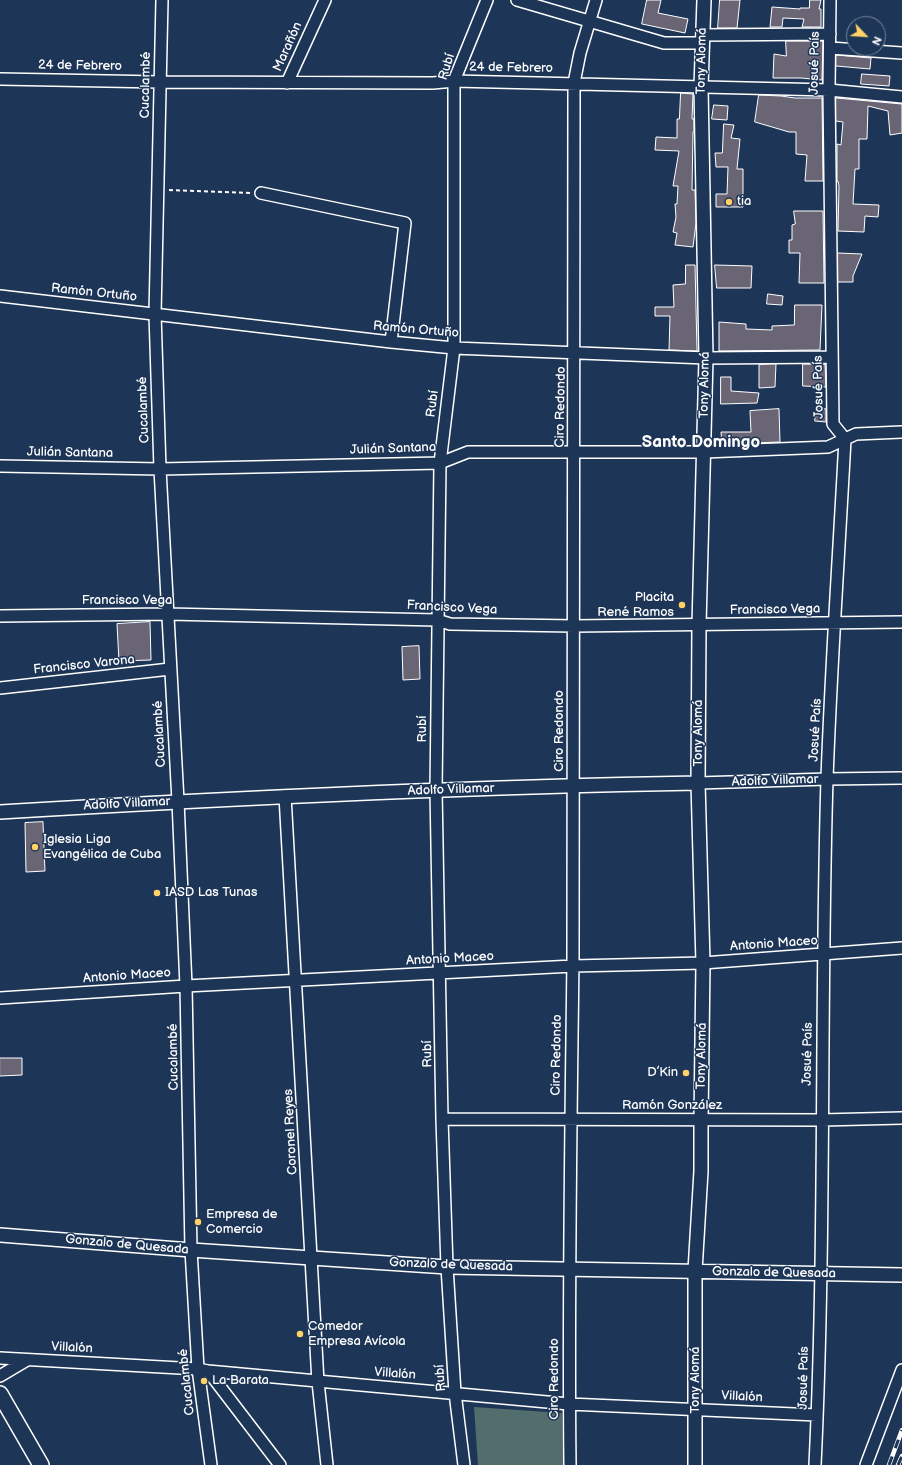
<!DOCTYPE html>
<meta charset="utf-8">
<style>
body{margin:0}
#map{position:relative;width:902px;height:1465px;overflow:hidden;background:#1d3557;font-family:"Balsamiq Sans",sans-serif}
canvas{display:block}
.north{position:absolute;left:846px;top:16px;width:40px;height:40px;box-sizing:border-box;background:#1d3557;border:1px solid #77869a;border-radius:50%;rotate:115deg;font-size:11px;font-weight:700;line-height:16px;text-align:center;color:#fff}
.north::after{content:'';display:block;margin:auto;width:14px;height:18px;background:#ffd166;clip-path:polygon(50% 0,100% 100%,50% 72%,0 100%)}
</style>
<div id="map">
<canvas width="902" height="1465"></canvas>
<div class="north">N</div>
</div>
<script>
const c = document.querySelector('canvas').getContext('2d');
c.lineJoin = 'round';
function paint(path, color) {
  c.fillStyle = color;
  c.fill(path, 'evenodd');
}
function strokePath(path, color, width, dash) {
  c.strokeStyle = color;
  c.lineWidth = width;
  c.lineCap = dash ? 'butt' : 'round';
  c.setLineDash(dash || []);
  c.stroke(path);
}
function drawText(font, color, halo, rows, align = 'center') {
  c.font = font + ' "Balsamiq Sans",sans-serif';
  c.lineWidth = 3;
  c.setLineDash([]);
  c.textBaseline = 'middle';
  c.strokeStyle = halo;
  c.fillStyle = color;
  for (const [text, x, y, turn = 0] of rows) {
    c.save();
    c.translate(x, y);
    c.rotate((+turn || 0) * Math.PI / 180);
    c.textAlign = isNaN(turn) ? turn : align;
    if (halo) c.strokeText(text, 0, 0);
    c.fillText(text, 0, 0);
    c.restore();
  }
}
const green = new Path2D(`
 M 474,1407 L 562,1413 L 563,1465 L 478,1465 Z`);
const building = new Path2D(`
 M 647,0 L 661,0 L 658,13 L 688,19 L 685,33 L 642,24 Z
 M 720,0 L 740,0 L 737,28 L 718,28 Z
 M 810,0 L 821,0 L 819,9 L 821,9 L 821,27 L 802,27 L 804,19 L 783,18 L 782,27 L 770,27 L 772,7 L 800,9 L 800,8 L 809,8 Z
 M 786,41 L 823,41 L 822,80 L 801,78 L 773,78 L 774,54 L 786,56 Z
 M 836,55 L 871,58 L 870,69 L 836,66 Z
 M 862,74 L 890,76 L 889,86 L 861,84 Z
 M 681,93 L 693,94 L 692,119 L 694,119 L 694,132 L 693,132 L 692,190 L 695,190 L 696,223 L 693,247 L 675,245 L 677,233 L 673,232 L 676,217 L 675,204 L 677,204 L 678,186 L 673,186 L 679,151 L 655,150 L 656,137 L 677,138 L 677,119 L 679,119 Z
 M 759,95 L 781,96 L 795,98 L 822,98 L 823,181 L 805,181 L 807,155 L 796,154 L 796,132 L 789,132 L 755,122 Z
 M 836,98 L 902,104 L 902,133 L 890,135 L 888,111 L 868,106 L 867,139 L 859,139 L 859,169 L 855,169 L 853,204 L 879,205 L 878,217 L 865,216 L 864,232 L 838,231 L 839,186 L 838,181 L 837,181 L 837,144 L 841,145 L 843,122 L 836,121 Z
 M 714,105 L 728,106 L 727,120 L 712,119 Z
 M 724,124 L 734,125 L 731,138 L 740,139 L 737,169 L 743,169 L 743,207 L 716,207 L 716,194 L 727,194 L 728,167 L 716,167 L 715,153 L 722,153 Z
 M 794,211 L 823,211 L 824,283 L 799,283 L 800,253 L 789,253 L 789,240 L 792,240 L 792,225 L 795,224 Z
 M 838,253 L 862,254 L 853,276 L 853,282 L 838,282 Z
 M 686,265 L 695,265 L 697,351 L 669,350 L 670,316 L 655,316 L 655,307 L 674,307 L 673,285 L 685,284 Z
 M 715,265 L 752,266 L 751,288 L 717,288 Z
 M 768,294 L 783,296 L 782,305 L 767,304 Z
 M 795,305 L 822,305 L 820,350 L 719,351 L 719,322 L 746,324 L 746,329 L 772,330 L 772,326 L 794,325 Z
 M 776,364 L 775,387 L 759,388 L 759,365 Z
 M 803,364 L 825,364 L 826,387 L 803,386 Z
 M 721,377 L 731,377 L 731,391 L 759,393 L 757,403 L 721,404 Z
 M 817,408 L 826,409 L 826,422 L 815,421 Z
 M 779,409 L 780,442 L 722,444 L 721,432 L 751,432 L 750,411 Z
 M 150,622 L 151,660 L 119,661 L 117,624 Z
 M 419,646 L 420,679 L 403,680 L 402,647 Z
 M 43,822 L 45,871 L 26,872 L 25,823 Z
 M 0,1058 L 22,1058 L 22,1075 L 0,1076 Z`);
const path = new Path2D(`
 M 169,190 L 250,193`);
const minor = new Path2D(`
 M 162,0 L 155,314 L 160,469 L 178,801 L 186,986 L 191,1250 L 198,1369 L 211,1465
 M 517,0 L 664,43 L 702,43
 M 702,35 L 830,34
 M 830,48 L 902,53
 M 0,79 L 160,82 L 433,83 L 454,81 L 829,90 L 902,97
 M 287,83 L 325,0
 M 261,193 L 405,223 L 391,342
 M 0,296 L 391,342 L 454,348 L 706,358 L 832,357
 M 0,466 L 160,469 L 440,463 L 468,452 L 704,452 L 828,447 L 856,434 L 902,432
 M 0,616 L 168,614 L 437,620 L 450,624 L 574,626 L 902,622
 M 0,688 L 170,669
 M 698,783 L 827,779 L 902,778
 M 285,796 L 318,1382 L 327,1465
 M 0,998 L 186,986 L 573,966 L 703,963 L 902,948
 M 442,1119 L 822,1120 L 902,1118
 M 0,1358 L 198,1369 L 208,1371 L 569,1404 L 817,1415
 M 208,1371 L 280,1465
 M 0,1376 L 27,1360
 M 464,1465 L 455,1393 L 447,1267 L 442,1119 L 436,790 L 440,463 L 454,348 L 454,81 L 487,0
 M 570,1465 C 568,1296 571,1127 573,958 C 574,667 576,375 574,83 L 580,53 L 596,0
 M 815,1465 C 826,1237 820,1008 827,779 C 831,666 839,553 845,439 L 833,424 L 829,90 L 830,0
 M 866,1465 L 902,1370`);
const tertiary = new Path2D(`
 M 0,812 C 233,798 465,787 698,783
 M 0,1235 L 191,1250 L 447,1267 L 902,1275
 M 695,1465 L 695,1271 L 701,1171 L 701,1120 L 703,963 L 698,783 L 699,625 L 706,358 L 701,87 L 704,0`);
const secondary = new Path2D(`
 M 0,1394 L 41,1465`);
const rail = new Path2D(`
 M 889,1465 L 902,1430
 M 898,1465 L 902,1456`);
const markers = [
 [729,202,4,"#ffd166"],
 [682,605,4,"#ffd166"],
 [35,847,4,"#ffd166"],
 [157,893,4,"#ffd166"],
 [686,1073,4,"#ffd166"],
 [198,1222,4,"#ffd166"],
 [300,1334,4,"#ffd166"],
 [204,1381,4,"#ffd166"]
];
const streetNames = [
 ["Marañón",288,47,-66],
 ["Tony Alomá",702,61,-89],
 ["Josué País",815,63,-89],
 ["24 de Febrero",80,66,1],
 ["Rubí",447,67,-73],
 ["24 de Febrero",511,68,1],
 ["Cucalambé",146,85,-89],
 ["Ramón Ortuño",94,293,6],
 ["Ramón Ortuño",416,330,5],
 ["Tony Alomá",705,385,-89],
 ["Josué País",819,387,-91],
 ["Rubí",433,404,-83],
 ["Ciro Redondo",561,407,-89],
 ["Cucalambé",144,410,-92],
 ["Julián Santana",393,449,-2],
 ["Julián Santana",70,453,1],
 ["Francisco Vega",127,601],
 ["Francisco Vega",452,608,3],
 ["Francisco Vega",775,610,-1],
 ["Francisco Varona",84,665,-6],
 ["Rubí",423,729,-90],
 ["Josué País",816,730,-87],
 ["Ciro Redondo",560,731,-90],
 ["Tony Alomá",699,733,-90],
 ["Cucalambé",160,734,-93],
 ["Adolfo Villamar",775,781,-2],
 ["Adolfo Villamar",451,790,-2],
 ["Adolfo Villamar",127,804,-3],
 ["Antonio Maceo",774,944,-4],
 ["Antonio Maceo",450,959,-3],
 ["Antonio Maceo",127,976,-4],
 ["Rubí",428,1054,-91],
 ["Josué País",808,1054,-89],
 ["Ciro Redondo",557,1055,-89],
 ["Tony Alomá",702,1056,-89],
 ["Cucalambé",174,1057,-91],
 ["Ramón González",672,1106],
 ["Coronel Reyes",291,1132,-93],
 ["Gonzalo de Quesada",127,1245,5],
 ["Gonzalo de Quesada",451,1265,2],
 ["Gonzalo de Quesada",774,1273,1],
 ["Villalón",72,1348,3],
 ["Villalón",395,1374,4],
 ["Rubí",441,1378,-94],
 ["Josué País",804,1378,-89],
 ["Ciro Redondo",555,1379,-90],
 ["Tony Alomá",696,1380,-90],
 ["Cucalambé",187,1382,-96],
 ["Villalón",742,1397,3]
];
const poiNames = [
 ["tia",737,202],
 ["Placita",674,598,"right"],
 ["René Ramos",674,613,"right"],
 ["Iglesia Liga",43,840],
 ["Evangélica de Cuba",43,855],
 ["IASD Las Tunas",165,893],
 ["D’Kin",678,1073,"right"],
 ["Empresa de",206,1215],
 ["Comercio",206,1230],
 ["Comedor",308,1327],
 ["Empresa Avícola",308,1342],
 ["La Barata",212,1381]
];
const districtNames = [
 ["Santo Domingo",701,443]
];
paint(green, '#526e6c');
paint(building, '#696574');
strokePath(building, '#fff', 1);
strokePath(minor, '#fff', 14);
strokePath(tertiary, '#fff', 16);
strokePath(secondary, '#fff', 18);
strokePath(path, '#fff', 2, [4, 3]);
strokePath(minor, '#1d3557', 11);
strokePath(tertiary, '#1d3557', 13);
strokePath(secondary, '#1d3557', 15);
strokePath(rail, '#fff', 4.5);
strokePath(rail, '#1d3557', 3, [9]);
for (const [x, y, r, color] of markers) {
  const dot = new Path2D();
  dot.arc(x, y, r, 0, 2 * Math.PI);
  c.fillStyle = color;
  c.fill(dot);
  strokePath(dot, '#1d3557', 1.5);
}
drawText('13px', '#fff', '#1d3557', streetNames);
drawText('13px', '#fff', '#1d3557', poiNames, 'left');
drawText('bold 17px', '#fff', '#1d3557', districtNames);
</script>
